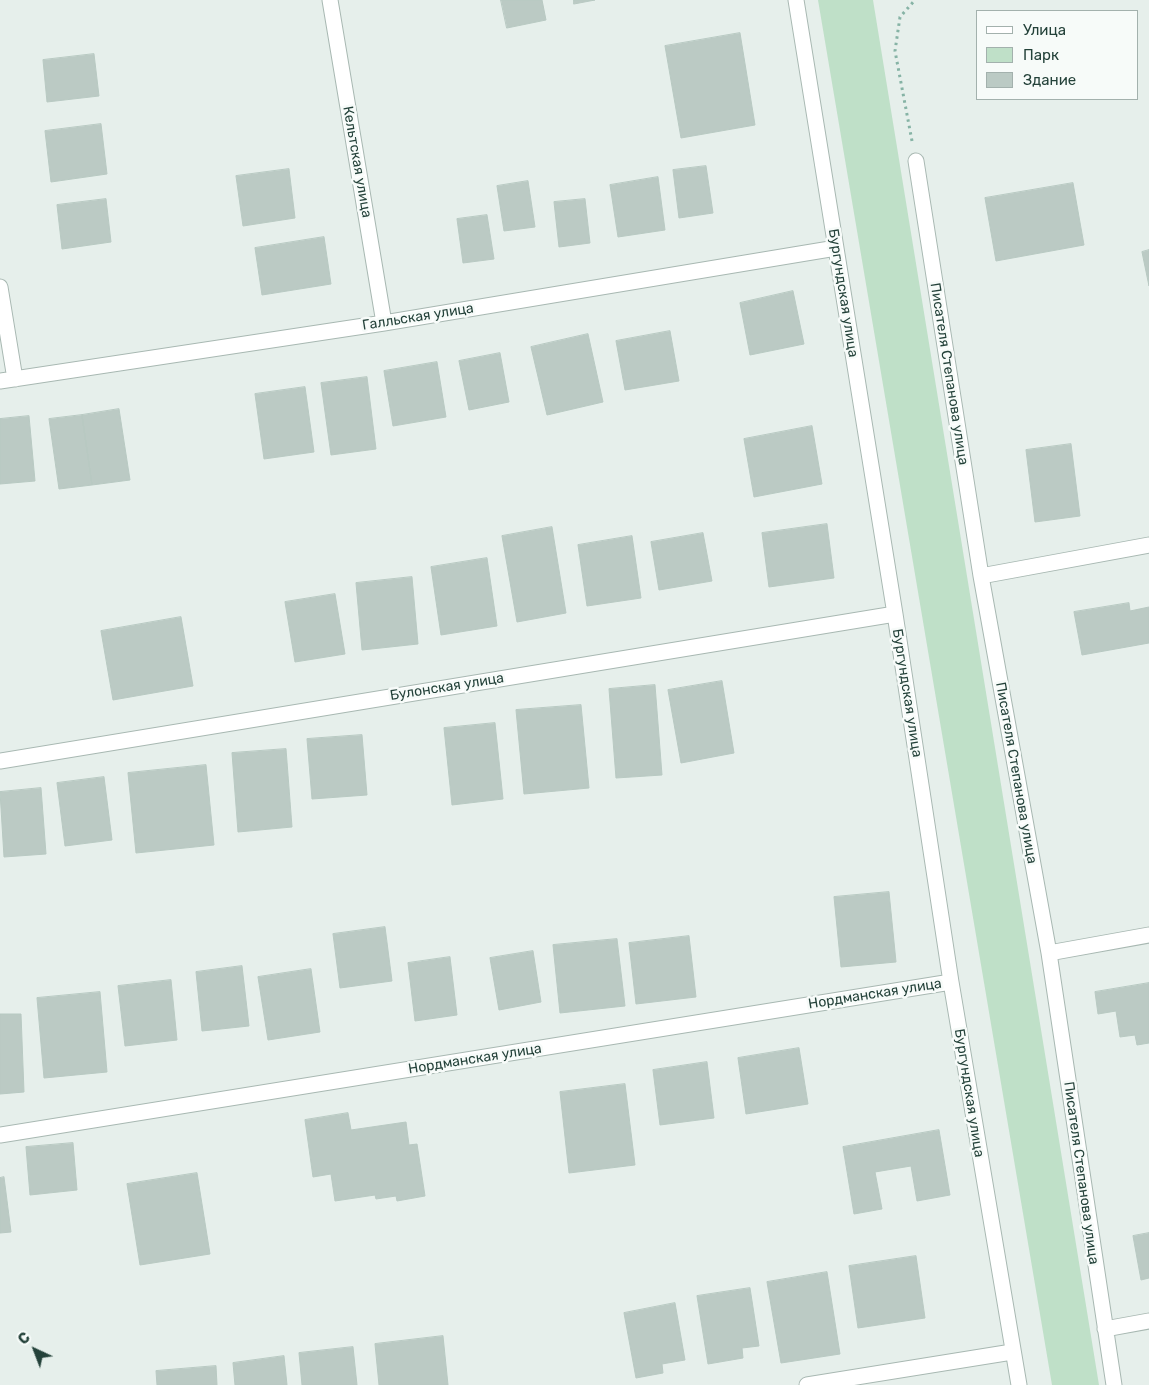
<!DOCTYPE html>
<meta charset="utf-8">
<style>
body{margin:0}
#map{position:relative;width:1149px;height:1385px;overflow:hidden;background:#e6efeb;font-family:Rubik,sans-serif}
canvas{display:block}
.legend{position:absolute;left:976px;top:10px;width:162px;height:90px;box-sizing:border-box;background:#f7fbf9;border:1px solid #a3b1ad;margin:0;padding:6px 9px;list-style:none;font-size:15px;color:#24423a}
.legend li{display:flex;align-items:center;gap:10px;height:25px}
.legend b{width:25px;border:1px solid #a3b1ad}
.north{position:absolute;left:10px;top:1325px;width:50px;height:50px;-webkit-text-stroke:4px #f7fbf9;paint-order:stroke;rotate:317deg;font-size:14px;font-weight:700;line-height:20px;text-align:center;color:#24423a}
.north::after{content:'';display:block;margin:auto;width:18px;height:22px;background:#24423a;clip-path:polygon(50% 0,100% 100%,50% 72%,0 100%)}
</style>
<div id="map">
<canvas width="1149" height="1385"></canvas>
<ul class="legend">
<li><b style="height:6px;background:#fff"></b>Улица</li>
<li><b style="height:14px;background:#bfe0c8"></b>Парк</li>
<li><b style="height:14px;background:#bbcac4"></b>Здание</li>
</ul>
<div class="north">С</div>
</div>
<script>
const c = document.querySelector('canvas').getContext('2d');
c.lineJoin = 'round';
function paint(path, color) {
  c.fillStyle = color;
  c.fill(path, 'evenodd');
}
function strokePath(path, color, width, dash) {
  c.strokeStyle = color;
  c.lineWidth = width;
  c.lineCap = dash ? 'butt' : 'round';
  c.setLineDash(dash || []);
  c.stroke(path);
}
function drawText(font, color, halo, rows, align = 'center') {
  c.font = font + ' Rubik,sans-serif';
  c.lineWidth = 5;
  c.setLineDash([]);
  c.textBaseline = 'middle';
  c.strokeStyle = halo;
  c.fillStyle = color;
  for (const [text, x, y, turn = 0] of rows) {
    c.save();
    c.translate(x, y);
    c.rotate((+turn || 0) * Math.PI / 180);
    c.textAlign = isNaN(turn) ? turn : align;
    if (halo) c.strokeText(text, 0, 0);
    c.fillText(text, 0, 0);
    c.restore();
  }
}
const green = new Path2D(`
 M 818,0 L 873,0 L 1099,1385 L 1052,1385 Z`);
const building = new Path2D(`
 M 501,0 L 542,0 L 546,20 L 507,28 Z
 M 574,0 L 595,0 L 574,4 Z
 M 740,33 L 755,125 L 681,138 L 665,46 Z
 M 94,54 L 99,96 L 47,102 L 43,60 Z
 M 101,124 L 107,174 L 51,182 L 45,131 Z
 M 706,166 L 713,213 L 679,218 L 673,170 Z
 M 289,169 L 295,218 L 243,226 L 236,176 Z
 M 658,177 L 665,230 L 618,237 L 610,185 Z
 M 528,181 L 535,227 L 504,231 L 497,186 Z
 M 1073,183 L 1084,245 L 996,261 L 985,198 Z
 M 106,199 L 111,242 L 62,249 L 57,205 Z
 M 585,199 L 590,243 L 559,247 L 554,202 Z
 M 487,215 L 494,259 L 463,263 L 457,219 Z
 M 324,237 L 331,284 L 262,295 L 255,248 Z
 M 1149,250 L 1149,286 L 1142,252 Z
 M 793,291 L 804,344 L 750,355 L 740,303 Z
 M 670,331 L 679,381 L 625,390 L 616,341 Z
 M 588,334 L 603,402 L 547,415 L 531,347 Z
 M 500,353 L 509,402 L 469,410 L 459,361 Z
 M 437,362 L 446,417 L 393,426 L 384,371 Z
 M 367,377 L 376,449 L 331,455 L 321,383 Z
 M 305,387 L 314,452 L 264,459 L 255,394 Z
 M 119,409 L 130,480 L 92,485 L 82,415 Z
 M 82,415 L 92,485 L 59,489 L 49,419 Z
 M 29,416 L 35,481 L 0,484 L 0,419 Z
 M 812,426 L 822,484 L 754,497 L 744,439 Z
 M 1071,444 L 1080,516 L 1035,522 L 1026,450 Z
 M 827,524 L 834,578 L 769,587 L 762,533 Z
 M 552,527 L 566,613 L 517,622 L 502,536 Z
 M 703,533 L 712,581 L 659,590 L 651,542 Z
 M 632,536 L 641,598 L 587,606 L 578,545 Z
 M 487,558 L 497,626 L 441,635 L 431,567 Z
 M 412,577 L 418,644 L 362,650 L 356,583 Z
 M 335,594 L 345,654 L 295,662 L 285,602 Z
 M 1129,603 L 1130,611 L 1149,607 L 1149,643 L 1082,655 L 1074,612 Z
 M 181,617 L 193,686 L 113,700 L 101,631 Z
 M 722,681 L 734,753 L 681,763 L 668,690 Z
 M 655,685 L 662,775 L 616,778 L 609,689 Z
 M 581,705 L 589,788 L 524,794 L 516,710 Z
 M 495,723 L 503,799 L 452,805 L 444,728 Z
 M 362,735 L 367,795 L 312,799 L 307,739 Z
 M 286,749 L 292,827 L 238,832 L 232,753 Z
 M 206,765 L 214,845 L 136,853 L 128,773 Z
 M 104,777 L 112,840 L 65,846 L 57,783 Z
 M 41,788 L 46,854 L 4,857 L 0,792 Z
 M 889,892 L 896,962 L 841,967 L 834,897 Z
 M 385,927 L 392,981 L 340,988 L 333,934 Z
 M 689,936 L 696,997 L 636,1004 L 629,943 Z
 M 617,939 L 625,1006 L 560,1013 L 553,945 Z
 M 533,951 L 541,1002 L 499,1010 L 490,958 Z
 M 450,957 L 457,1015 L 415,1021 L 408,963 Z
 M 242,966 L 249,1026 L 202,1031 L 196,972 Z
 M 311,969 L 320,1032 L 268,1040 L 258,977 Z
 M 171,980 L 177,1040 L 125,1046 L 118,986 Z
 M 1149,983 L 1149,1043 L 1137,1045 L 1135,1035 L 1120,1037 L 1116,1011 L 1098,1014 L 1095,992 Z
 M 100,992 L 107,1072 L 44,1078 L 37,998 Z
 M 0,1014 L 21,1014 L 24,1092 L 0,1094 Z
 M 799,1048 L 808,1104 L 746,1114 L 738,1058 Z
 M 707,1062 L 714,1118 L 660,1125 L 653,1070 Z
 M 625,1084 L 635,1165 L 569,1173 L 560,1092 Z
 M 348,1113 L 351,1130 L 406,1122 L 409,1145 L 417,1144 L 425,1196 L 397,1201 L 396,1196 L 376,1199 L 375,1195 L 335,1201 L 331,1174 L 313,1177 L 305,1120 Z
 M 939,1130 L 950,1195 L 917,1201 L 911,1166 L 875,1172 L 882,1209 L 854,1214 L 843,1147 Z
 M 73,1143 L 77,1190 L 30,1195 L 26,1147 Z
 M 197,1173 L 210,1254 L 140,1265 L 127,1184 Z
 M 4,1177 L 11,1232 L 0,1233 L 0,1178 Z
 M 1149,1233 L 1149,1278 L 1141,1280 L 1133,1236 Z
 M 916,1256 L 925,1318 L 858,1328 L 849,1266 Z
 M 827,1272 L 840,1354 L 781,1363 L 767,1282 Z
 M 750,1288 L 759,1346 L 742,1348 L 743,1358 L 708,1364 L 697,1296 Z
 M 675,1303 L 685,1360 L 662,1364 L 663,1373 L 636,1378 L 624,1313 Z
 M 443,1336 L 448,1385 L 379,1385 L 375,1344 Z
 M 353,1347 L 357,1385 L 302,1385 L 299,1353 Z
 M 284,1356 L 287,1385 L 235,1385 L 233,1363 Z
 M 216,1366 L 217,1385 L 157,1385 L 156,1371 Z`);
const path = new Path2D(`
 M 912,141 L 895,51 L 900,17 L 915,0`);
const minor = new Path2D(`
 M 330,0 L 384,323
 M 796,0 L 895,614 L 951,982 L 1019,1385
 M 916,161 L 981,576 L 1049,953 L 1114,1385
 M 0,287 L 15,379
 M 0,381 L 384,323 L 836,248
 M 981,576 L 1149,545
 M 0,761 L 895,614
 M 1049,953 L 1149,935
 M 0,1135 L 951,982
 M 1105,1329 L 1149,1321
 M 807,1385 L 1012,1352`);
const streetNames = [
 ["Кельтская улица",357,162,80],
 ["Бургундская улица",843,293,81],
 ["Галльская улица",418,317,-9],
 ["Писателя Степанова улица",949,374,81],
 ["Булонская улица",447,687,-9],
 ["Бургундская улица",907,693,81],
 ["Писателя Степанова улица",1016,773,80],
 ["Нордманская улица",875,994,-9],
 ["Нордманская улица",475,1059,-9],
 ["Бургундская улица",969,1093,81],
 ["Писателя Степанова улица",1081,1173,82]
];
paint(green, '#bfe0c8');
paint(building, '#bbcac4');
strokePath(building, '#b8c9c2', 1);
strokePath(minor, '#a8b8b2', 17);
strokePath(path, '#86b3a5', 3, [2.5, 4]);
strokePath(minor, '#fff', 15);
drawText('14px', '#24423a', '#f7fbf9', streetNames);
</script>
